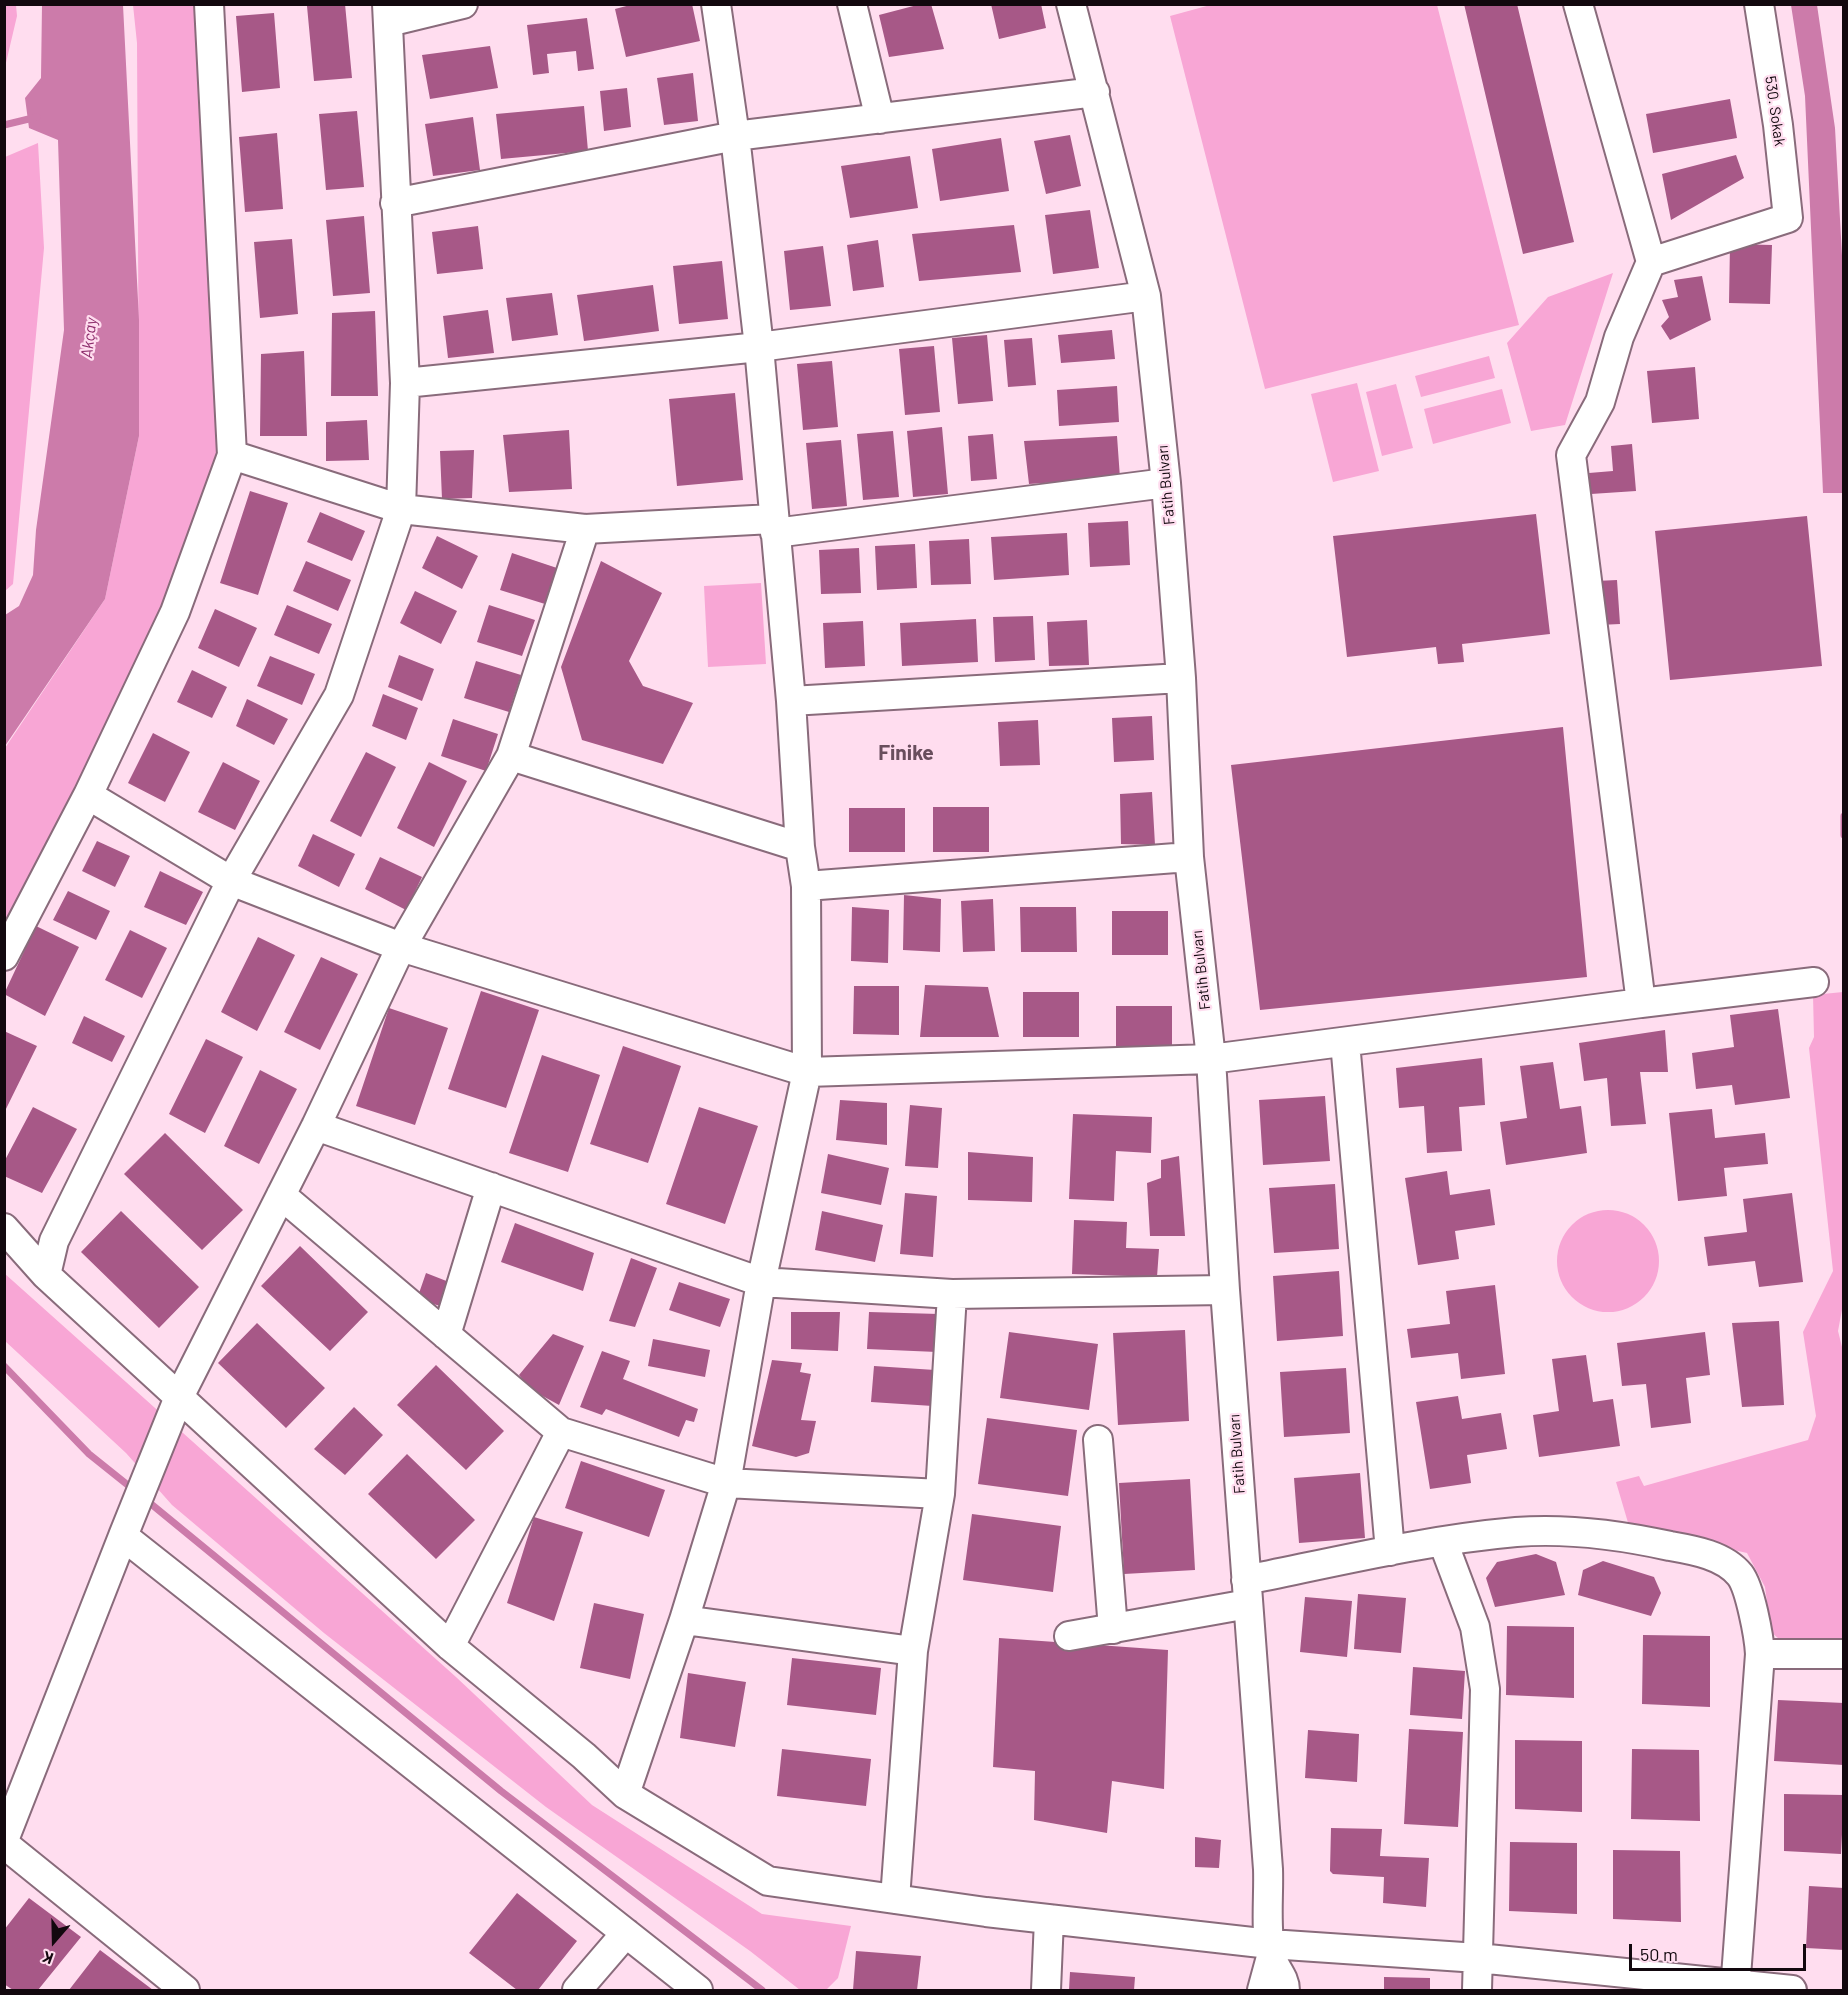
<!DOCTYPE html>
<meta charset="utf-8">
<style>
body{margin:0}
#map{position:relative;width:1848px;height:1995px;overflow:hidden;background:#ffddef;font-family:Barlow,sans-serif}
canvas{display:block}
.frame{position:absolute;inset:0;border:6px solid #12080e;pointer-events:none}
.north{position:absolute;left:24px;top:1911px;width:60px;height:60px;-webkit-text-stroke:4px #ffddef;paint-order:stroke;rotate:200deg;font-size:16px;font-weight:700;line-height:24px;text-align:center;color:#12080e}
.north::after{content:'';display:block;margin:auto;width:21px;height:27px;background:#12080e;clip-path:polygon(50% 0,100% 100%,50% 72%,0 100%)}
.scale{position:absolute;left:1629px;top:1944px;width:177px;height:27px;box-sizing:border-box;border:3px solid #12080e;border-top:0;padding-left:8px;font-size:18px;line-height:21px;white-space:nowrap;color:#12080e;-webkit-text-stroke:4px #ffddef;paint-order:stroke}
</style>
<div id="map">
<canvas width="1848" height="1995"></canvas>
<div class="frame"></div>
<div class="north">K</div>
<div class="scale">50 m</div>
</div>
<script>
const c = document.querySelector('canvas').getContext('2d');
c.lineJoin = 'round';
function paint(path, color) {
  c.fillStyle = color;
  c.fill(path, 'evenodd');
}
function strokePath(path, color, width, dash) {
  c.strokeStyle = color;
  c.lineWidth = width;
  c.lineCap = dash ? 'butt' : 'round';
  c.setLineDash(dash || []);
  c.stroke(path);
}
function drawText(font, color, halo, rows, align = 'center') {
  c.font = font + ' Barlow,sans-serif';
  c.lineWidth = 4.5;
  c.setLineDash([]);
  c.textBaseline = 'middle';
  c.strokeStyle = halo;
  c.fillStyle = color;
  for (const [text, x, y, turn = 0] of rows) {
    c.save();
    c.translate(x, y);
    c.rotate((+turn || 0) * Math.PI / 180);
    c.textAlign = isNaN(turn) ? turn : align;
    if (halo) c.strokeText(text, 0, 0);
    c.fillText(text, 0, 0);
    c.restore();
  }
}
const green = new Path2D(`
 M 5,4 L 16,5 L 17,16 L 5,67 Z
 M 1214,4 L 1437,5 L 1519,325 L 1265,389 L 1170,16 Z
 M 133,5 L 209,5 L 232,455 L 5,956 L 5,748 L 105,599 L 139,436 L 137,43 Z
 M 38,143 L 44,248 L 13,584 L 5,591 L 5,157 Z
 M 1613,273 L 1565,425 L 1531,431 L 1507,343 L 1548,297 Z
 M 1489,356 L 1495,378 L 1421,397 L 1415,376 Z
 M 1357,383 L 1379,471 L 1333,482 L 1311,394 Z
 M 1396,384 L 1413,448 L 1382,456 L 1366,392 Z
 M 1502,389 L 1511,423 L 1433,444 L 1424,409 Z
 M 761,583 L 766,664 L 708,667 L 704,586 Z
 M 1843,992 L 1844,1299 L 1838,1331 L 1844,1355 L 1843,1638 L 1779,1639 L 1771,1632 L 1765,1587 L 1747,1553 L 1629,1526 L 1616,1482 L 1639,1476 L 1644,1486 L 1808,1440 L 1816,1416 L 1803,1332 L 1833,1271 L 1809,1048 L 1814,1037 L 1813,995 Z
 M1557 1261a51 51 0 1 1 102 0a51 51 0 1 1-102 0Z
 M 4,1273 L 456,1677 L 592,1805 L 762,1914 L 851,1926 L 838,1978 L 826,1990 L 800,1990 L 750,1951 L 546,1807 L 324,1633 L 172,1505 L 126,1453 L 5,1341 Z`);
const water = new Path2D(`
 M 42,5 L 123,5 L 139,320 L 139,436 L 105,599 L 5,746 L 5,615 L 19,606 L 33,575 L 36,530 L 64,330 L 58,140 L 29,128 L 25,98 L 41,78 Z
 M 1791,5 L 1817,5 L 1835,128 L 1844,292 L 1843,493 L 1823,493 L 1805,96 Z`);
const stream = new Path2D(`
 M 4,125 L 37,117
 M 1844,816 L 1844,835
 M 4,1366 L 89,1454 L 134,1490
 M 145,1499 L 501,1791 L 762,1990`);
const building = new Path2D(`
 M 345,4 L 352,78 L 314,81 L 307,6 Z
 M 634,4 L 692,4 L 700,41 L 626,57 L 615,9 Z
 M 921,4 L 931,4 L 944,49 L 889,57 L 879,15 Z
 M 991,4 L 1041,4 L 1046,28 L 999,39 Z
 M 1464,4 L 1517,4 L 1574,242 L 1523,254 Z
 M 274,13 L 280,88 L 242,92 L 236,16 Z
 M 587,18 L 594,69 L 578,71 L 576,51 L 547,54 L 549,73 L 533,75 L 527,25 Z
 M 490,46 L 498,88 L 430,99 L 422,55 Z
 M 693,73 L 698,121 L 664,125 L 657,78 Z
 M 627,88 L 631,127 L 604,131 L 600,91 Z
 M 1730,99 L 1737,138 L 1653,153 L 1646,114 Z
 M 584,106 L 588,151 L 501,159 L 496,114 Z
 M 357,111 L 364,187 L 326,190 L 319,114 Z
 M 473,117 L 480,170 L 433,176 L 425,124 Z
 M 277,133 L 283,209 L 245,212 L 239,137 Z
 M 1070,135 L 1081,186 L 1046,194 L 1034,141 Z
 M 1001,138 L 1009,191 L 940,201 L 932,149 Z
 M 1736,155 L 1744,178 L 1671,220 L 1662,174 Z
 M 910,156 L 918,208 L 850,218 L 841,166 Z
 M 1090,210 L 1099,268 L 1053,274 L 1045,215 Z
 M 364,216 L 370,293 L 333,296 L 326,220 Z
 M 1014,225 L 1021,272 L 919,281 L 912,234 Z
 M 478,226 L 483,269 L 437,274 L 432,232 Z
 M 292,239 L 298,314 L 260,318 L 254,242 Z
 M 878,240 L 884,287 L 853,291 L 847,245 Z
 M 1730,244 L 1772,245 L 1770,304 L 1729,303 Z
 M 823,246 L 831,306 L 790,310 L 784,251 Z
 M 722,261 L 728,319 L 679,324 L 673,266 Z
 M 1702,276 L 1711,320 L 1670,340 L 1661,326 L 1669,317 L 1662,300 L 1678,297 L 1674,280 Z
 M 653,285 L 659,331 L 584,341 L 577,295 Z
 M 552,293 L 558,335 L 512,341 L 506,298 Z
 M 488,310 L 494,353 L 448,358 L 443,316 Z
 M 375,311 L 378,396 L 331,396 L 332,313 Z
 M 1112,330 L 1115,359 L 1061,363 L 1058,335 Z
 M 987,335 L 993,401 L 958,404 L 952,338 Z
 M 1032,338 L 1036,385 L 1008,387 L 1004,340 Z
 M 934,346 L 940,412 L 905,415 L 899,349 Z
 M 304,351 L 307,436 L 260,436 L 261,354 Z
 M 832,361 L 838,427 L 803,430 L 797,364 Z
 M 1695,367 L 1699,419 L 1652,423 L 1647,371 Z
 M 1117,386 L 1119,422 L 1059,426 L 1057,390 Z
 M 735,393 L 743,480 L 677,486 L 669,399 Z
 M 367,420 L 369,460 L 326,461 L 326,422 Z
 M 942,427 L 948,494 L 913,497 L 907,431 Z
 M 569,430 L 572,489 L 509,492 L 503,435 Z
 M 893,431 L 899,497 L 863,500 L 857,434 Z
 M 993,434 L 997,479 L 971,481 L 968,436 Z
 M 1117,436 L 1120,478 L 1029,484 L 1024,441 Z
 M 841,440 L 847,506 L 812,509 L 806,443 Z
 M 1632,444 L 1636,491 L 1591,494 L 1589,473 L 1613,471 L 1611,446 Z
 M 474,450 L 472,498 L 442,499 L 440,451 Z
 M 250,491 L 288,503 L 258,595 L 220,583 Z
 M 320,512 L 365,531 L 352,561 L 307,542 Z
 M 1536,514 L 1550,634 L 1462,644 L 1464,662 L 1438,664 L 1436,647 L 1347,657 L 1333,536 Z
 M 1807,516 L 1822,666 L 1670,680 L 1655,531 Z
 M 1128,521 L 1130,565 L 1090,567 L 1088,523 Z
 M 1067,533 L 1069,575 L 994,580 L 991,537 Z
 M 437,536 L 478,556 L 462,589 L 422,568 Z
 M 969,539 L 971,584 L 931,585 L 929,541 Z
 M 915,544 L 917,588 L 877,590 L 875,546 Z
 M 859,548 L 861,593 L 821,594 L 819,550 Z
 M 512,553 L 557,568 L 545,604 L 500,590 Z
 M 306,561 L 351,580 L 338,611 L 293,591 Z
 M 601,561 L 662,593 L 629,661 L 643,686 L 693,703 L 663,764 L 582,740 L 561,667 Z
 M 1617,580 L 1620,624 L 1599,625 L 1596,581 Z
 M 415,591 L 457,611 L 441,644 L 400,623 Z
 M 287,605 L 332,624 L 319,654 L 274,635 Z
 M 489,605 L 535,620 L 522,656 L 477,642 Z
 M 215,609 L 257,628 L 239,667 L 198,648 Z
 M 1033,616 L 1035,660 L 995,662 L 993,617 Z
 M 976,619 L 978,662 L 902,666 L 900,623 Z
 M 1087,620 L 1089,665 L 1049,666 L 1047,622 Z
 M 863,621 L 865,666 L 825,668 L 823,623 Z
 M 399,655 L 434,669 L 422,701 L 388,687 Z
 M 270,656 L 315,674 L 302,705 L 257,686 Z
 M 476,661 L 521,675 L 509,712 L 464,698 Z
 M 192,670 L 227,687 L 212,718 L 177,702 Z
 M 383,694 L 418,708 L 406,740 L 372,726 Z
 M 247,699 L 288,719 L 274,745 L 236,726 Z
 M 1152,716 L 1154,760 L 1114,762 L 1112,718 Z
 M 453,719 L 498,734 L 486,771 L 441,756 Z
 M 1038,720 L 1040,765 L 1000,766 L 998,722 Z
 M 1563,727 L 1587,977 L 1260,1010 L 1231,765 Z
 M 153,733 L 190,752 L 165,802 L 128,783 Z
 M 366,752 L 396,767 L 361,837 L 330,821 Z
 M 223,762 L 260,781 L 235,830 L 198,812 Z
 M 429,762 L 467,781 L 434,847 L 397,828 Z
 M 1152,792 L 1155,845 L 1121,844 L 1120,794 Z
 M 933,807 L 989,807 L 989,852 L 933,852 Z
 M 849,808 L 905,808 L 905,852 L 849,852 Z
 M 313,834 L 355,854 L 339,887 L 298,866 Z
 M 97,841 L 130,856 L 115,887 L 82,871 Z
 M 380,857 L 422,877 L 406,910 L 365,889 Z
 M 160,871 L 203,892 L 186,925 L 144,907 Z
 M 68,891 L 110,911 L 96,940 L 53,920 Z
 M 904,895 L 941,899 L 940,952 L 903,950 Z
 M 993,899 L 995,951 L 963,952 L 961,901 Z
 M 852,907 L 889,910 L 888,963 L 851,961 Z
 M 1020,907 L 1076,907 L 1077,952 L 1021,952 Z
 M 1112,911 L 1168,911 L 1168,955 L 1112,955 Z
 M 36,926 L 79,947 L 45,1016 L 4,994 Z
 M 130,930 L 167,948 L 142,998 L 105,980 Z
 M 258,937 L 295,955 L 257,1031 L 221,1012 Z
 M 321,957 L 358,974 L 320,1050 L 284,1032 Z
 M 925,985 L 988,987 L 999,1037 L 920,1037 Z
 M 854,986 L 899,986 L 899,1035 L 853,1034 Z
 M 481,991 L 539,1010 L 506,1108 L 448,1089 Z
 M 1023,992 L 1079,992 L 1079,1037 L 1023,1037 Z
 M 1116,1006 L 1172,1006 L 1172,1051 L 1116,1051 Z
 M 389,1008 L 448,1028 L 415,1125 L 356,1106 Z
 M 1778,1009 L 1790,1098 L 1735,1105 L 1732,1085 L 1696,1089 L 1692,1053 L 1734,1047 L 1730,1015 Z
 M 84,1016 L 125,1036 L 112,1062 L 72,1043 Z
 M 1665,1030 L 1668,1072 L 1640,1072 L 1646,1124 L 1611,1126 L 1607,1078 L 1584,1081 L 1579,1043 Z
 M 4,1031 L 37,1046 L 4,1113 Z
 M 206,1039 L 243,1057 L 205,1133 L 169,1114 Z
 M 623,1046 L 681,1066 L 648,1163 L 590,1144 Z
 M 542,1055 L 600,1075 L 568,1172 L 509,1153 Z
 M 1482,1058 L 1485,1105 L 1459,1107 L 1462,1151 L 1427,1153 L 1424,1106 L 1399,1108 L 1396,1068 Z
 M 1553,1062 L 1560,1109 L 1581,1106 L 1587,1153 L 1506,1165 L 1500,1122 L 1527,1118 L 1520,1066 Z
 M 260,1070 L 297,1089 L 259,1164 L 224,1146 Z
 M 1325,1096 L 1330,1161 L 1263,1165 L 1259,1100 Z
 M 840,1100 L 887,1103 L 887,1145 L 836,1140 Z
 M 910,1105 L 942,1108 L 938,1168 L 905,1166 Z
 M 33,1107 L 77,1129 L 42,1193 L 4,1176 L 4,1162 Z
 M 699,1107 L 758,1126 L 725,1224 L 666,1204 Z
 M 1712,1109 L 1715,1138 L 1765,1133 L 1768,1164 L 1724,1168 L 1727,1196 L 1678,1201 L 1669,1113 Z
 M 1073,1114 L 1152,1117 L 1151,1153 L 1116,1151 L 1114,1201 L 1069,1199 Z
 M 165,1133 L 243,1210 L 202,1250 L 124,1174 Z
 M 968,1152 L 1033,1157 L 1032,1202 L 968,1200 Z
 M 828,1154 L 889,1168 L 881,1205 L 821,1193 Z
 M 1179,1156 L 1185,1236 L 1150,1236 L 1147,1183 L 1161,1178 L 1161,1160 Z
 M 1447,1171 L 1450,1195 L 1490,1189 L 1495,1225 L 1455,1231 L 1459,1259 L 1418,1265 L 1405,1178 Z
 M 1335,1184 L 1339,1249 L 1274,1253 L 1269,1188 Z
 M 905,1193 L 937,1196 L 933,1257 L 900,1254 Z
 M 1792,1193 L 1803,1282 L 1759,1287 L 1755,1261 L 1708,1266 L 1704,1237 L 1747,1232 L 1743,1199 Z
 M 121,1211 L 199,1287 L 159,1328 L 81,1252 Z
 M 822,1211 L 883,1225 L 875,1262 L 815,1250 Z
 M 1074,1220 L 1127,1222 L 1126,1248 L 1159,1249 L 1157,1277 L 1072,1274 Z
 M 515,1223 L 594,1253 L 583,1291 L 501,1262 Z
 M 300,1246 L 368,1312 L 330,1351 L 261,1286 Z
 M 631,1258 L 657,1268 L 635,1327 L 609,1321 Z
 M 1339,1271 L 1343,1336 L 1277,1341 L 1273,1276 Z
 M 426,1273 L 449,1282 L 440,1306 L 417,1299 Z
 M 679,1282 L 730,1299 L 720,1327 L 669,1310 Z
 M 1495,1285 L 1505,1374 L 1461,1379 L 1458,1353 L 1411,1358 L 1407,1329 L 1450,1324 L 1446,1291 Z
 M 791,1312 L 840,1312 L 838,1351 L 791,1349 Z
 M 869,1312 L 939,1314 L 937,1352 L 867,1349 Z
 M 1779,1321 L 1784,1405 L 1742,1407 L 1732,1323 Z
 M 257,1323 L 325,1388 L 286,1428 L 218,1363 Z
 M 1185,1330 L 1189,1421 L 1118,1425 L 1113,1333 Z
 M 1009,1332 L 1098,1344 L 1089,1410 L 1000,1398 Z
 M 1705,1332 L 1710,1375 L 1686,1378 L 1691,1423 L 1651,1428 L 1646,1384 L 1622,1386 L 1617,1343 Z
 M 553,1334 L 584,1346 L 559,1405 L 530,1389 L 519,1375 Z
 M 653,1339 L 710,1350 L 705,1377 L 648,1366 Z
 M 602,1351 L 630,1361 L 623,1379 L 698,1409 L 694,1422 L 686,1420 L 679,1437 L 606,1409 L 602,1415 L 580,1407 Z
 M 1586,1355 L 1593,1402 L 1613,1399 L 1620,1446 L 1539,1457 L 1533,1415 L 1559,1411 L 1552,1359 Z
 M 772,1360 L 802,1363 L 800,1372 L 811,1374 L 801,1420 L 816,1421 L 809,1453 L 796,1457 L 752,1446 Z
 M 436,1365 L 504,1431 L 466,1470 L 397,1405 Z
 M 874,1366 L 935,1370 L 933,1406 L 871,1402 Z
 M 1346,1368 L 1350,1433 L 1284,1437 L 1280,1372 Z
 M 1458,1396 L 1462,1419 L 1501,1413 L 1507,1449 L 1467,1455 L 1471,1483 L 1430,1489 L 1416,1402 Z
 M 354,1407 L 383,1435 L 345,1475 L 314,1449 Z
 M 987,1418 L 1077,1430 L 1068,1496 L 978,1484 Z
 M 407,1454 L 475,1520 L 436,1559 L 368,1494 Z
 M 581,1461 L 665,1490 L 649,1537 L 565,1508 Z
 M 1360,1473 L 1365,1538 L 1299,1543 L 1294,1478 Z
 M 1190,1479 L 1195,1570 L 1124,1574 L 1119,1483 Z
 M 972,1514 L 1061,1526 L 1053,1592 L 963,1580 Z
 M 534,1517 L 583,1532 L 554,1621 L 507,1603 Z
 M 1536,1554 L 1556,1562 L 1565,1595 L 1495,1607 L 1486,1578 L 1497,1562 Z
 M 1603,1561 L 1654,1577 L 1661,1593 L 1651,1616 L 1578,1595 L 1583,1570 Z
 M 1358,1594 L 1406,1598 L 1401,1653 L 1354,1649 Z
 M 1305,1597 L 1352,1601 L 1347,1657 L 1300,1652 Z
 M 594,1603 L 644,1614 L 630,1679 L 580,1668 Z
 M 1507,1626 L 1574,1627 L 1574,1698 L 1506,1695 Z
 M 1643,1635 L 1710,1636 L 1710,1707 L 1642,1704 Z
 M 999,1638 L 1168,1650 L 1164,1789 L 1112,1781 L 1107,1833 L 1034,1820 L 1035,1771 L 993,1767 Z
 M 792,1658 L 881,1668 L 876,1715 L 787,1705 Z
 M 1413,1667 L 1465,1671 L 1462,1719 L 1410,1715 Z
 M 688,1673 L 746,1682 L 735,1747 L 680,1738 Z
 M 1778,1700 L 1844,1703 L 1844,1765 L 1774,1761 Z
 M 1409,1729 L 1463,1732 L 1458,1827 L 1404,1824 Z
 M 1308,1730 L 1359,1734 L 1357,1782 L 1305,1778 Z
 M 1515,1740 L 1582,1741 L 1582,1812 L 1515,1809 Z
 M 782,1749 L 871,1759 L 866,1806 L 777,1796 Z
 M 1632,1749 L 1699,1750 L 1700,1821 L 1631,1819 Z
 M 1784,1794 L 1844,1795 L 1841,1854 L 1784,1851 Z
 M 1331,1828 L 1382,1829 L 1380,1856 L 1429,1858 L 1426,1907 L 1383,1903 L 1384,1877 L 1333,1874 L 1330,1871 Z
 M 1195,1837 L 1221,1840 L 1219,1868 L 1195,1867 Z
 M 1510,1842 L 1577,1843 L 1577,1914 L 1509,1911 Z
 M 1613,1850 L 1680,1851 L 1681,1922 L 1613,1919 Z
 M 1809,1886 L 1844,1888 L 1844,1950 L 1806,1948 Z
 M 517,1893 L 577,1941 L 538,1990 L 517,1990 L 469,1953 Z
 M 29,1898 L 81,1937 L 38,1990 L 13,1990 L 4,1984 L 4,1930 Z
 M 100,1950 L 153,1990 L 69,1990 Z
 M 856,1951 L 921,1956 L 917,1990 L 853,1990 Z
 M 1070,1972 L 1135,1977 L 1134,1990 L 1069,1990 Z
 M 1384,1977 L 1430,1978 L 1430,1990 L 1384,1990 Z`);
const minor = new Path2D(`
 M 209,4 L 232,455
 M 387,4 L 405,383 L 401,509 L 339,695 L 231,881 L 54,1241 L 46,1275 L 450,1646 L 584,1756 L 625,1794 L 768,1881 L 986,1912 L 1270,1944 L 1478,1958 L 1792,1990
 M 852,4 L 880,119
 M 1071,4 L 1146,296 L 1166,483 L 1181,678 L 1189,857 L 1211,1059 L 1225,1290 L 1268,1869 C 1269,1896 1265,1929 1271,1956 C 1274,1968 1285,1977 1285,1990
 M 1578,4 L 1651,262
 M 389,22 L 463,4
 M 395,203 L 735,136 L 1095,92
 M 405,383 L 759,347 L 1146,296
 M 772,519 L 585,529 L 401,509 L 232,455 L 175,612 L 88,795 L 231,881 L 401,947 L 807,1072 L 1211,1059 L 1641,1003 L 1571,455 L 1600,402 L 1619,337 L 1651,262 L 1788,218 L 1778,125 L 1759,4
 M 775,533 L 1166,483
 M 791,701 L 1181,678
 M 511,756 L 800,847
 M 806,886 L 1189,857
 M 4,956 L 88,795
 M 1641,1003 L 1814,982
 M 1345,1042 L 1390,1551
 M 316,1126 L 761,1282 L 952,1294 L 1225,1290
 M 281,1195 L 561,1432 L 726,1483 L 940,1494
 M 4,1228 L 46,1275
 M 446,1335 L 491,1187
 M 1098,1440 L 1113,1629
 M 123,1536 L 179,1397 L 316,1126 L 401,947 L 511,756 L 585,529
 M 1443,1542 L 1475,1627 L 1485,1689 L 1477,1990
 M 1246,1580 C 1335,1562 1425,1540 1516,1532 C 1567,1528 1620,1535 1670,1546 C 1693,1550 1724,1555 1740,1575 C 1750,1588 1759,1636 1760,1654 L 1735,1990
 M 684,1620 L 913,1651
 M 1069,1636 L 1248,1604
 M 450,1646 L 561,1432
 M 1760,1654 L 1844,1654
 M 625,1794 L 684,1620 L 726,1483 L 761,1282 L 807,1072 L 806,886 L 800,847 L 791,701 L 759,347 L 735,136 L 716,4
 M 4,1840 L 123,1536 L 698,1990
 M 4,1844 L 185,1990
 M 895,1899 L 913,1651 L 940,1494 L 952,1294
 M 577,1990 L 626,1933
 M 1046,1990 L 1049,1919
 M 1262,1990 L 1271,1957`);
const streetNames = [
 ["530. Sokak",1775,111,82],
 ["Fatih Bulvarı",1166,485,-95],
 ["Fatih Bulvarı",1201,970,-96],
 ["Fatih Bulvarı",1237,1454,-94]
];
const waterNames = [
 ["Akçay",89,338,-83]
];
const districtNames = [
 ["Finike",906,753]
];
paint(green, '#f8a6d5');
paint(water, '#cc7baa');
strokePath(stream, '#cc7baa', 7);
paint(building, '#a75887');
strokePath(minor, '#896b7b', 32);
strokePath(minor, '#fff', 28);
drawText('15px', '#12080e', '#ffddef', streetNames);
drawText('italic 16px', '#8d2c6b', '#ffddef', waterNames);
drawText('bold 21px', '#694e5d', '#ffddef', districtNames);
</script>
